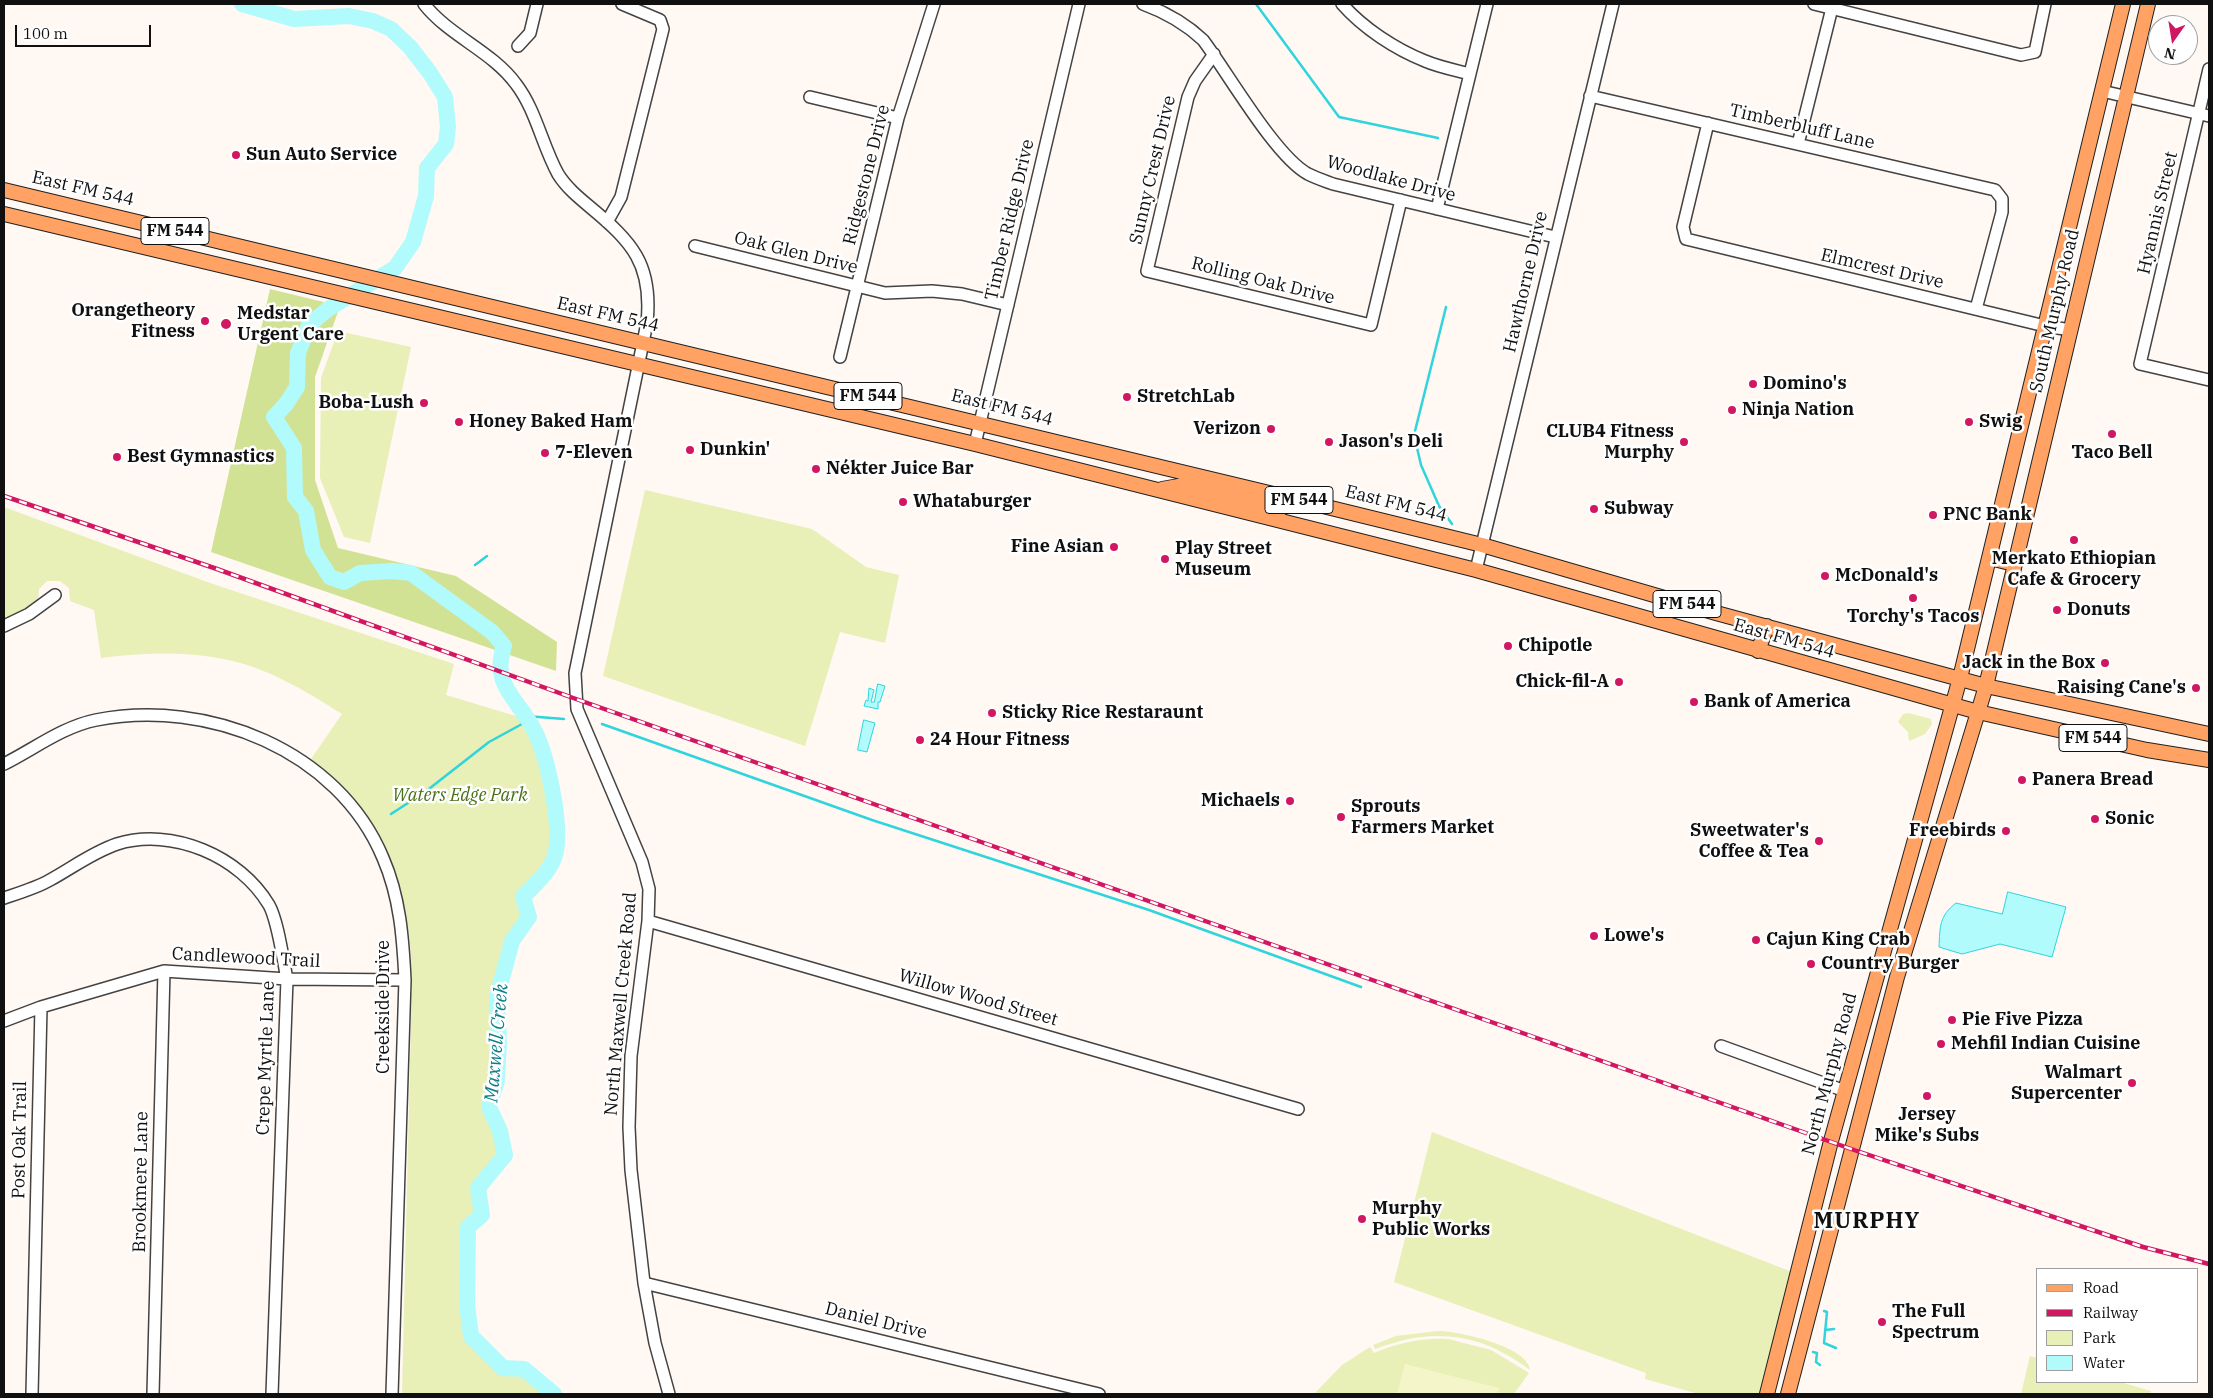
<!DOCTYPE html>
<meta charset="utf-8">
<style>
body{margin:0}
#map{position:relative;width:2213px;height:1398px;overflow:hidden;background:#fff8f3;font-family:"IBM Plex Serif",serif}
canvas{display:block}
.frame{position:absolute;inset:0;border:5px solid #101010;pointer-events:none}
.legend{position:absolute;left:2036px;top:1268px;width:162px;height:115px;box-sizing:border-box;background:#fff;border:1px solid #9f9f9f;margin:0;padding:6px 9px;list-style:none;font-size:15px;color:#101010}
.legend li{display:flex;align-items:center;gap:10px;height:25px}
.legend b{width:25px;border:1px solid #9f9f9f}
.north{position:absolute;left:2148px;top:15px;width:50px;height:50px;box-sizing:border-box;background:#fff;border:1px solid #9f9f9f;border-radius:50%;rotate:193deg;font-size:14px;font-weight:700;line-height:20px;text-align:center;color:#101010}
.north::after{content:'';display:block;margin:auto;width:18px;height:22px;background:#d11761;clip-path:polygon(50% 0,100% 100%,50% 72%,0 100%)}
.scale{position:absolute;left:15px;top:25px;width:136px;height:22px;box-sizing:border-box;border:2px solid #101010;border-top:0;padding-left:6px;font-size:15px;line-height:18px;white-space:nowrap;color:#101010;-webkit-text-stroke:4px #fff;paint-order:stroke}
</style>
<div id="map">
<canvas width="2213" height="1398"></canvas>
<div class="frame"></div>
<ul class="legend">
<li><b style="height:6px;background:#ffa263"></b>Road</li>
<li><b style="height:6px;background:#d11761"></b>Railway</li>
<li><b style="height:14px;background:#e8efb7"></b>Park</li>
<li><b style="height:14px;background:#b1fbfd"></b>Water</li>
</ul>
<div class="north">N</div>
<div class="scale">100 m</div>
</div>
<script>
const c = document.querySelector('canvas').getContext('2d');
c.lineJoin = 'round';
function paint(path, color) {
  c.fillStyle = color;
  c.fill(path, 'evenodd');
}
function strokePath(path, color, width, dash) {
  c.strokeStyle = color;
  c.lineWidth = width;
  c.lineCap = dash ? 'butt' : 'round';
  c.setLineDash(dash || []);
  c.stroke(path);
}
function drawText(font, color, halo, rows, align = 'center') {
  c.font = font + ' "IBM Plex Serif",serif';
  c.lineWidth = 5;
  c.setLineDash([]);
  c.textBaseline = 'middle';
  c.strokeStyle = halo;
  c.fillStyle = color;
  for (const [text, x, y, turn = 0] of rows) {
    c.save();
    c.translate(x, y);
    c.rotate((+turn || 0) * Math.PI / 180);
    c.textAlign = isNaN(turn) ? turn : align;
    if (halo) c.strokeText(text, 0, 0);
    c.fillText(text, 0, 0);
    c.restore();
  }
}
const green = new Path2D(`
 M 338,331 L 411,347 L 370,543 L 344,537 L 320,478 L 321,378 Z
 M 645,490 L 812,529 L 866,567 L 899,575 L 885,643 L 840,632 L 805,746 L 603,676 Z
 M 4,507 L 210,583 L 454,664 L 446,695 L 529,720 L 534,729 L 555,796 L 554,812 L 557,837 L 555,856 L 546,872 L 523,897 L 529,917 L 512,941 L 497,997 L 499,1043 L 497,1081 L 490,1107 L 500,1131 L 505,1155 L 478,1188 L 482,1215 L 468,1227 L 467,1304 L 471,1336 L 503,1368 L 524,1369 L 554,1394 L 402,1394 L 412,981 C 412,889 382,819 311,759 L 342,714 C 306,691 266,667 224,659 C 183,651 142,653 101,658 L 94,610 L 70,601 L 69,588 L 60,581 L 47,581 L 39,589 L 38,601 L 31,609 L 4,619 Z
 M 1908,713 L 1931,719 L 1932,724 L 1925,734 L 1909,741 L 1908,732 L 1898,722 L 1903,714 Z
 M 1432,1132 L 1792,1272 L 1761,1394 L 1699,1394 L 1645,1379 L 1646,1373 L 1394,1282 Z
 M 1438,1331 C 1457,1331 1528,1346 1530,1370 C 1480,1332 1432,1327 1375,1349 L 1373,1345 L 1396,1336 Z
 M 1448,1339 L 1491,1350 L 1529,1373 L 1514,1394 L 1314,1394 L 1342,1365 L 1370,1347 L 1374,1353 C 1398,1343 1421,1338 1448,1339 Z
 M 2030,1356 L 2037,1358 L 2037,1382 L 2120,1382 L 2151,1391 L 2150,1394 L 2021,1394 Z`);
const forest = new Path2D(`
 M 270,289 L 340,306 L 315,377 L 315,480 L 338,548 L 456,576 L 557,642 L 556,671 L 211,552 Z`);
const pitch = new Path2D(`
 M 1405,1364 L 1499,1388 L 1497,1394 L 1397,1394 Z`);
const water = new Path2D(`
 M 878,684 L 885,686 L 880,702 L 878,702 L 878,709 L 864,706 L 866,700 L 868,701 L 869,688 L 874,690 L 871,702 L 874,702 Z
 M 864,720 L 875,723 L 867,752 L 858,750 Z
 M 2008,892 L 2066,907 L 2052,957 L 2000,944 L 1962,954 L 1939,947 C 1940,927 1939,916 1956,903 L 2002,914 Z`);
const stream = new Path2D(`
 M 1256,4 L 1339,117 L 1438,138
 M 1446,307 L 1414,435 L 1421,465 L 1439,506 L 1452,524
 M 475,565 L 487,556
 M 602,724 L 872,820 L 1149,910 L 1361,987
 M 391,814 L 425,792 L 489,742 L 522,724 L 526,716 L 564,719
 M 1824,1311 L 1827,1312 L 1824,1343 L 1836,1348
 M 1825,1330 L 1834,1329
 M 1813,1352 L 1817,1353 L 1816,1362 L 1820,1365`);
const river = new Path2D(`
 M 242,4 L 294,19 L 349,16 L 373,21 L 391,29 L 410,47 L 430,73 L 445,97 L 448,127 L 446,144 L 427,168 L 426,196 L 413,242 L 395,268 L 328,309 L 309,325 L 298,353 L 297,387 L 286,404 L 274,417 L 294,448 L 295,497 L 306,511 L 313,550 L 330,577 L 344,582 L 360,573 L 392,571 L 411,573 L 492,632 L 504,646 C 491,685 517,698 533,728 C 547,753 563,826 555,855 C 551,871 534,885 523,897 L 529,917 L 512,941 L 497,997 L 499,1043 L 497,1081 L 489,1107 L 500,1131 L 505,1155 L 478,1188 L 482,1215 L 468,1227 L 467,1304 L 471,1336 L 503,1368 L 524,1369 L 554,1394`);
const minor = new Path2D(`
 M 424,4 C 449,36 492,51 516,84 C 536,110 542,145 558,174 C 566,187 578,197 590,207 C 632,242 653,264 647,323 L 575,673 L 577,709 L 642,862 L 649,889 L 648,921 L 631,1056 L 629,1127 L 631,1170 L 644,1283 L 655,1343 L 669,1394
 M 1143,4 C 1165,12 1186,24 1203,40 C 1228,73 1275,156 1308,174 C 1316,178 1325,181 1333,184 L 1555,237
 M 1342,4 C 1363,28 1395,49 1425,61 C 1439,67 1455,70 1470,74
 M 1814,4 L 2021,55 L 2035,52 L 2045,4
 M 518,46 L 530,33 L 537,4
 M 1214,54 L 1195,81 L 1188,97 L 1147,271 L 1371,325 L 1401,200
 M 2209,69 L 2140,364 L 2209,380
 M 2102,91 L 2209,116
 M 1590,96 L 1995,190 L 2002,199 L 2002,212 L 1976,309
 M 810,97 L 898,118
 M 1708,123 L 1683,227 L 1686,239 L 2045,326 L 2071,330
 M 1798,144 L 1832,8
 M 1437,209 L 1487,4
 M 607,222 L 621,197 L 663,29 L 660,20 L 622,4
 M 695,246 L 885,293 L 932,291 L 962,294 L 1008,305
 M 840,357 L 898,118 L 934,4
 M 975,444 L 1079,4
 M 1476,570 L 1613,4
 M 4,626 L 29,614 L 55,595
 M 4,764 C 34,749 62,727 96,720 C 207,698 338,750 383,858 C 400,897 403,938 405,980 L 392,1394
 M 4,898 C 19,893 36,888 50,880 C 72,868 93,852 117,844 C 172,827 240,856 269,905 C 278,921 283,960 287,979 L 272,1394
 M 648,921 L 1298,1109
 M 4,1021 L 41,1007 L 164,971 L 287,979 L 405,980
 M 1721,1046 L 1845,1091
 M 644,1283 L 1099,1394
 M 32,1394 L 41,1007
 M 153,1394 L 164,971`);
const major = new Path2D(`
 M 4,190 L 1286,497 L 1482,545 L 1716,613 L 1986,686 L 2209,734
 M 4,214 L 975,444 L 1476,570 L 1978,712 L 2147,750 L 2209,760
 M 1162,489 L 1184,485 L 1282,508 L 1286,497
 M 1990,558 L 2014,564
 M 1758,651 L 1767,626
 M 1767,1394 L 1831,1141 L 1960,678 L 2123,4
 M 1788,1394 L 1897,977 L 1986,686 L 2148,4`);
const rail = new Path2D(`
 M 4,496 L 217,569 L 576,699 L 1854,1150 L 2143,1247 L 2209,1264`);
const markers = [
 [236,155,5,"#d11761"],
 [205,321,5,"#d11761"],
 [226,324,6,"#d11761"],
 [1753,384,5,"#d11761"],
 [1127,397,5,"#d11761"],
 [424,403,5,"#d11761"],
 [1732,410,5,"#d11761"],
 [459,422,5,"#d11761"],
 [1969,422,5,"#d11761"],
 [1271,429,5,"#d11761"],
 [2112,434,5,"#d11761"],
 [1329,442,5,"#d11761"],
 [1684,442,5,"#d11761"],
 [690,450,5,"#d11761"],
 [545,453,5,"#d11761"],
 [117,457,5,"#d11761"],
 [816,469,5,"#d11761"],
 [903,502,5,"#d11761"],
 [1594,509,5,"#d11761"],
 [1933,515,5,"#d11761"],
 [2074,540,5,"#d11761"],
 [1114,547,5,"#d11761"],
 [1165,559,5,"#d11761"],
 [1825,576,5,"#d11761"],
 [1913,598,5,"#d11761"],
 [2057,610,5,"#d11761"],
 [1508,646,5,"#d11761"],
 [2105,663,5,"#d11761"],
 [1619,682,5,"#d11761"],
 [2196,688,5,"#d11761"],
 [1694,702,5,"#d11761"],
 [992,713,5,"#d11761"],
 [920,740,5,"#d11761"],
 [2022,780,5,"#d11761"],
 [1290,801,5,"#d11761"],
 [1341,817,5,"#d11761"],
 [2095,819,5,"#d11761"],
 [2006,831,5,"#d11761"],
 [1819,841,5,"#d11761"],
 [1594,936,5,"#d11761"],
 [1756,940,5,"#d11761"],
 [1811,964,5,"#d11761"],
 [1952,1020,5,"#d11761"],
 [1941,1044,5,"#d11761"],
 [2132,1083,5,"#d11761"],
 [1927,1096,5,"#d11761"],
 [1362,1219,5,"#d11761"],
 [1882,1322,5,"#d11761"]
];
const shields = [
 [175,231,68],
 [868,396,68],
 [1299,500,68],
 [1687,604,68],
 [2093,738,68]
];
const shieldNames = [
 ["FM 544",175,231],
 ["FM 544",868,396],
 ["FM 544",1299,500],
 ["FM 544",1687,604],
 ["FM 544",2093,738]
];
const streetNames = [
 ["Timberbluff Lane",1802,127,13],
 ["Sunny Crest Drive",1153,170,-77],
 ["Ridgestone Drive",867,175,-76],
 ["Woodlake Drive",1391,179,15],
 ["East FM 544",83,189,13],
 ["Hyannis Street",2158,213,-77],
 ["Timber Ridge Drive",1010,220,-77],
 ["Oak Glen Drive",796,253,14],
 ["Elmcrest Drive",1882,269,13],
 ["Rolling Oak Drive",1263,281,14],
 ["Hawthorne Drive",1526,282,-77],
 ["South Murphy Road",2055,311,-77],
 ["East FM 544",608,315,13],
 ["East FM 544",1002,408,14],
 ["East FM 544",1396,504,14],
 ["East FM 544",1784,639,16],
 ["Candlewood Trail",246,958,3],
 ["Willow Wood Street",978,998,16],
 ["North Maxwell Creek Road",621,1004,-85],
 ["Creekside Drive",384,1007,-90],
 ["Crepe Myrtle Lane",266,1058,-88],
 ["North Murphy Road",1830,1074,-75],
 ["Post Oak Trail",20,1140,-89],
 ["Brookmere Lane",141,1182,-89],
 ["Daniel Drive",876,1321,14]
];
const poiNames = [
 ["Sun Auto Service",246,155],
 ["Orangetheory",195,311,"right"],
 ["Fitness",195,332,"right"],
 ["Medstar",237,314],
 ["Urgent Care",237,335],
 ["Domino's",1763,384],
 ["StretchLab",1137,397],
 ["Boba-Lush",414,403,"right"],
 ["Ninja Nation",1742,410],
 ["Honey Baked Ham",469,422],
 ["Swig",1979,422],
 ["Verizon",1261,429,"right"],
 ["CLUB4 Fitness",1674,432,"right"],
 ["Murphy",1674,453,"right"],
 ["Jason's Deli",1339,442],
 ["Dunkin'",700,450],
 ["7-Eleven",555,453],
 ["Taco Bell",2112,453,"center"],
 ["Best Gymnastics",127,457],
 ["Nékter Juice Bar",826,469],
 ["Whataburger",913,502],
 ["Subway",1604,509],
 ["PNC Bank",1943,515],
 ["Fine Asian",1104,547,"right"],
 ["Play Street",1175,549],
 ["Museum",1175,570],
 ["Merkato Ethiopian",2074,559,"center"],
 ["Cafe & Grocery",2074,580,"center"],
 ["McDonald's",1835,576],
 ["Donuts",2067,610],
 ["Torchy's Tacos",1913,617,"center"],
 ["Chipotle",1518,646],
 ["Jack in the Box",2095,663,"right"],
 ["Chick-fil-A",1609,682,"right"],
 ["Raising Cane's",2186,688,"right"],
 ["Bank of America",1704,702],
 ["Sticky Rice Restaraunt",1002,713],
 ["24 Hour Fitness",930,740],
 ["Panera Bread",2032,780],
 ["Michaels",1280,801,"right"],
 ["Sprouts",1351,807],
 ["Farmers Market",1351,828],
 ["Sonic",2105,819],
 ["Sweetwater's",1809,831,"right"],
 ["Coffee & Tea",1809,852,"right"],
 ["Freebirds",1996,831,"right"],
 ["Lowe's",1604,936],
 ["Cajun King Crab",1766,940],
 ["Country Burger",1821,964],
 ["Pie Five Pizza",1962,1020],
 ["Mehfil Indian Cuisine",1951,1044],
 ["Walmart",2122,1073,"right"],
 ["Supercenter",2122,1094,"right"],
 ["Jersey",1927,1115,"center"],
 ["Mike's Subs",1927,1136,"center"],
 ["Murphy",1372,1209],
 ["Public Works",1372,1230],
 ["The Full",1892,1312],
 ["Spectrum",1892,1333]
];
const parkNames = [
 ["Waters Edge Park",460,796]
];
const waterNames = [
 ["Maxwell Creek",497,1043,-85]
];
const districtNames = [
 ["MURPHY",1867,1222]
];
paint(green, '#e8efb7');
paint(forest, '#d2e294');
paint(pitch, '#f5f5ca');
paint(water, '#b1fbfd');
strokePath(water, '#2fd4dc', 1);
strokePath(stream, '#2fd4dc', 2.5);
strokePath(river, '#b1fbfd', 16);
strokePath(minor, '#434343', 14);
strokePath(major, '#212121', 16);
strokePath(minor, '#fff', 11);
strokePath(major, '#ffa263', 14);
strokePath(rail, '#d11761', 4.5);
strokePath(rail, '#fff', 2.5, [8]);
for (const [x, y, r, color] of markers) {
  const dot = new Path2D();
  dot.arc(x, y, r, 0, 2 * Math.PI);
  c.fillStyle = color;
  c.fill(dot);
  strokePath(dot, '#fff', 2);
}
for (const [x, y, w] of shields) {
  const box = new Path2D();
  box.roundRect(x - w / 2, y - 13.5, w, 27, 4);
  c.fillStyle = '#fff';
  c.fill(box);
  strokePath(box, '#101010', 1);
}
drawText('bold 16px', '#101010', null, shieldNames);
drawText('18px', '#101010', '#fff', streetNames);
drawText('bold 18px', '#101010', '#fff', poiNames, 'left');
drawText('italic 18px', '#497017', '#fff', parkNames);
drawText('italic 19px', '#0b7e8a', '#fff', waterNames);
c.letterSpacing = '1px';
drawText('bold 22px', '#101010', '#fff', districtNames);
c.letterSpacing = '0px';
</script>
